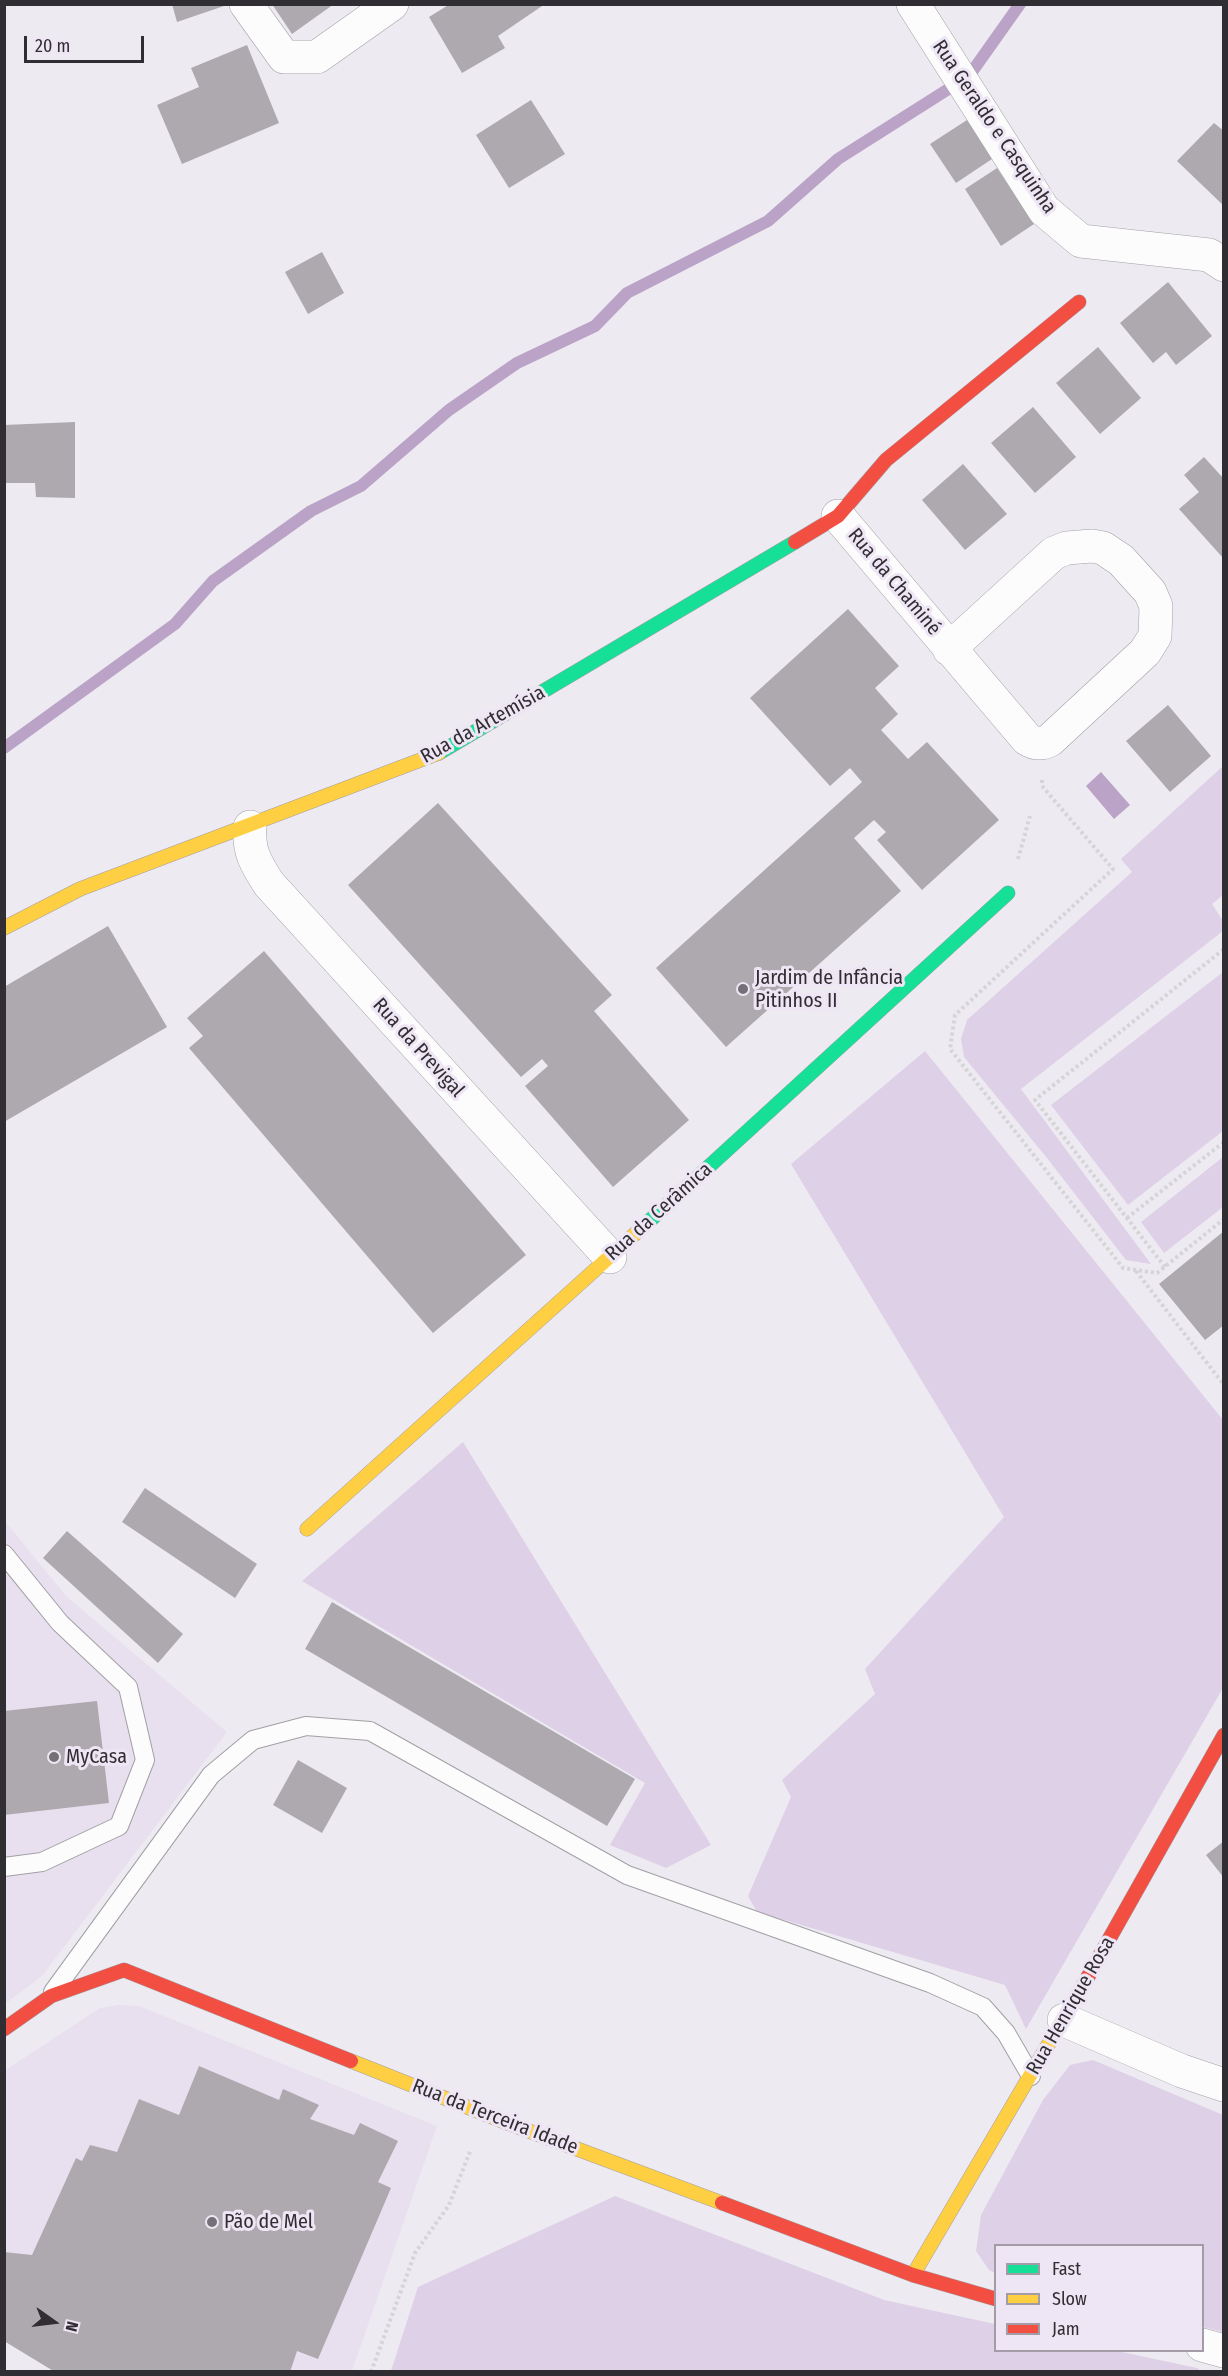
<!DOCTYPE html>
<meta charset="utf-8">
<style>
body{margin:0}
#map{position:relative;width:1228px;height:2376px;overflow:hidden;background:#eeeaf2;font-family:"Fira Sans Condensed",sans-serif}
canvas{display:block}
.frame{position:absolute;inset:0;border:6px solid #312e33;pointer-events:none}
.legend{position:absolute;left:994px;top:2244px;width:210px;height:108px;box-sizing:border-box;background:#efe6f5;border:2px solid #a39ca7;margin:0;padding:8px 10px;list-style:none;font-size:18px;color:#312e33}
.legend li{display:flex;align-items:center;gap:12px;height:30px}
.legend b{width:30px;border:2px solid #a39ca7}
.north{position:absolute;left:24px;top:2292px;width:60px;height:60px;-webkit-text-stroke:4px #efe6f5;paint-order:stroke;rotate:104deg;font-size:16px;font-weight:700;line-height:24px;text-align:center;color:#312e33}
.north::after{content:'';display:block;margin:auto;width:21px;height:27px;background:#312e33;clip-path:polygon(50% 0,100% 100%,50% 72%,0 100%)}
.scale{position:absolute;left:24px;top:36px;width:120px;height:27px;box-sizing:border-box;border:3px solid #312e33;border-top:0;padding-left:8px;font-size:18px;line-height:21px;white-space:nowrap;color:#312e33;-webkit-text-stroke:4px #efe6f5;paint-order:stroke}
</style>
<div id="map">
<canvas width="1228" height="2376"></canvas>
<div class="frame"></div>
<ul class="legend">
<li><b style="height:8px;background:#16e098"></b>Fast</li>
<li><b style="height:8px;background:#ffcf43"></b>Slow</li>
<li><b style="height:8px;background:#f24e42"></b>Jam</li>
</ul>
<div class="north">N</div>
<div class="scale">20 m</div>
</div>
<script>
const c = document.querySelector('canvas').getContext('2d');
c.lineJoin = 'round';
function paint(path, color) {
  c.fillStyle = color;
  c.fill(path, 'evenodd');
}
function strokePath(path, color, width, dash) {
  c.strokeStyle = color;
  c.lineWidth = width;
  c.lineCap = dash ? 'butt' : 'round';
  c.setLineDash(dash || []);
  c.stroke(path);
}
function drawText(font, color, halo, rows, align = 'center') {
  c.font = font + ' "Fira Sans Condensed",sans-serif';
  c.lineWidth = 6;
  c.setLineDash([]);
  c.textBaseline = 'middle';
  c.strokeStyle = halo;
  c.fillStyle = color;
  for (const [text, x, y, turn = 0] of rows) {
    c.save();
    c.translate(x, y);
    c.rotate((+turn || 0) * Math.PI / 180);
    c.textAlign = isNaN(turn) ? turn : align;
    if (halo) c.strokeText(text, 0, 0);
    c.fillText(text, 0, 0);
    c.restore();
  }
}
const built = new Path2D(`
 M 5,1521 L 66,1596 L 227,1732 L 42,1976 L 5,2004 Z
 M 119,2005 L 139,2006 L 437,2126 L 352,2371 L 57,2371 L 5,2340 L 4,2071 L 100,2008 Z`);
const green = new Path2D(`
 M 1223,766 L 1223,895 L 1212,904 L 1223,921 L 1223,931 L 1021,1089 L 1151,1264 L 1126,1260 L 1047,1158 L 964,1057 L 961,1039 L 967,1020 L 1132,872 L 1121,859 Z
 M 1223,972 L 1223,1131 L 1128,1205 L 1051,1105 Z
 M 925,1051 L 1223,1420 L 1223,1688 L 1026,2029 L 1005,1985 L 757,1912 L 748,1896 L 791,1797 L 782,1780 L 875,1694 L 865,1669 L 1004,1517 L 791,1164 Z
 M 1223,1157 L 1223,1207 L 1164,1253 L 1141,1222 Z
 M 463,1442 L 711,1845 L 666,1868 L 610,1845 L 645,1783 L 302,1581 Z
 M 1093,2060 L 1223,2115 L 1223,2332 L 1203,2327 L 1202,2246 L 996,2246 L 995,2273 L 989,2270 L 976,2251 L 981,2215 L 1043,2100 L 1070,2065 Z
 M 615,2196 L 884,2300 L 995,2324 L 996,2350 L 1117,2351 L 1197,2368 L 1201,2371 L 391,2371 L 418,2287 Z`);
const water = new Path2D(`
 M 1101,772 L 1130,805 L 1114,819 L 1086,786 Z`);
const stream = new Path2D(`
 M 4,748 L 175,624 L 213,581 L 311,511 L 361,486 L 449,410 L 517,363 L 595,326 L 627,293 L 768,221 L 838,159 L 969,76 L 1020,4`);
const building = new Path2D(`
 M 172,4 L 227,4 L 227,5 L 177,22 Z
 M 272,4 L 334,4 L 292,34 Z
 M 450,4 L 545,4 L 498,36 L 505,48 L 462,73 L 429,17 Z
 M 247,45 L 279,123 L 182,164 L 157,105 L 199,87 L 191,68 Z
 M 531,100 L 565,154 L 509,188 L 476,135 Z
 M 967,120 L 992,159 L 956,183 L 930,144 Z
 M 1214,123 L 1224,131 L 1224,206 L 1177,161 Z
 M 997,168 L 1034,224 L 1001,246 L 965,189 Z
 M 322,252 L 344,293 L 308,314 L 285,272 Z
 M 1168,282 L 1212,336 L 1176,365 L 1166,352 L 1153,363 L 1120,323 Z
 M 1098,347 L 1141,398 L 1100,434 L 1056,383 Z
 M 1033,407 L 1076,457 L 1035,493 L 991,443 Z
 M 75,422 L 75,498 L 36,497 L 35,483 L 4,483 L 4,425 Z
 M 1204,457 L 1224,479 L 1224,559 L 1179,509 L 1199,492 L 1184,475 Z
 M 963,464 L 1007,514 L 965,550 L 922,500 Z
 M 848,609 L 899,666 L 875,688 L 898,714 L 881,730 L 908,759 L 927,742 L 999,820 L 922,890 L 877,840 L 886,832 L 874,820 L 854,838 L 901,891 L 726,1047 L 656,968 L 862,782 L 850,768 L 830,786 L 750,698 Z
 M 1168,705 L 1211,756 L 1170,792 L 1126,741 Z
 M 438,803 L 612,995 L 594,1011 L 689,1120 L 613,1187 L 525,1086 L 548,1066 L 542,1059 L 521,1077 L 348,885 Z
 M 108,926 L 167,1027 L 4,1122 L 4,987 Z
 M 264,951 L 526,1255 L 433,1333 L 189,1048 L 203,1036 L 187,1018 Z
 M 1224,1231 L 1224,1325 L 1205,1340 L 1159,1284 Z
 M 145,1488 L 257,1564 L 235,1598 L 122,1522 Z
 M 67,1531 L 183,1634 L 158,1663 L 43,1558 Z
 M 332,1602 L 635,1779 L 607,1826 L 305,1649 Z
 M 97,1701 L 109,1803 L 4,1815 L 4,1711 Z
 M 298,1760 L 347,1788 L 322,1833 L 273,1805 Z
 M 1224,1841 L 1224,1878 L 1206,1855 Z
 M 199,2066 L 279,2100 L 283,2089 L 319,2105 L 310,2119 L 354,2135 L 360,2123 L 398,2141 L 378,2182 L 391,2188 L 318,2359 L 297,2351 L 290,2372 L 55,2372 L 4,2341 L 4,2252 L 32,2255 L 76,2158 L 82,2161 L 90,2145 L 117,2152 L 139,2099 L 179,2115 Z`);
const path = new Path2D(`
 M 1042,780 L 1042,786 L 1113,869 L 955,1015 L 950,1049 L 1123,1268 L 1157,1273 L 1224,1219
 M 1018,859 L 1030,816
 M 1127,1218 L 1224,1142
 M 1165,1267 L 1035,1100 L 1224,949
 M 1136,1271 L 1224,1385
 M 371,2372 L 415,2253 L 449,2205 L 471,2149`);
const lane = new Path2D(`
 M 4,1554 L 60,1623 L 128,1687 L 145,1760 L 119,1826 L 42,1862 L 4,1867
 M 53,1992 L 211,1775 L 253,1740 L 306,1726 L 370,1731 L 627,1875 L 930,1983 L 983,2007 L 1006,2033 L 1031,2076`);
const street = new Path2D(`
 M 246,4 L 284,57 L 317,57 L 392,4
 M 913,4 L 1044,210 L 1081,241 L 1209,255 L 1224,265
 M 838,516 L 1027,739 C 1035,744 1041,745 1050,740 L 1145,652 L 1155,636 L 1156,606 L 1150,592 L 1121,560 L 1103,548 L 1092,546 L 1067,548 L 1054,553 L 949,649
 M 250,827 C 248,851 256,864 269,884 L 610,1257
 M 1064,2020 L 1182,2071 L 1224,2085
 M 1202,2345 L 1224,2351`);
const fast = new Path2D(`
 M 439,753 L 795,542
 M 646,1224 L 1008,893`);
const slow = new Path2D(`
 M 4,928 L 80,889 L 439,753
 M 307,1529 L 646,1224
 M 351,2061 L 510,2124 L 722,2203
 M 913,2275 L 1085,1982`);
const jam = new Path2D(`
 M 795,542 L 838,516 L 886,460 L 1079,302
 M 1085,1982 L 1224,1735
 M 4,2029 L 51,1996 L 124,1970 L 351,2061
 M 722,2203 L 913,2275 L 996,2299`);
const markers = [
 [743,989,6,"#737076"],
 [54,1757,6,"#737076"],
 [212,2222,6,"#737076"]
];
const streetNames = [
 ["Rua Geraldo e Casquinha",994,127,56],
 ["Rua da Chaminé",894,582,50],
 ["Rua da Artemísia",483,725,-29],
 ["Rua da Previgal",418,1048,48],
 ["Rua da Cerâmica",659,1212,-42],
 ["Rua Henrique Rosa",1071,2006,-60],
 ["Rua da Terceira Idade",495,2117,21]
];
const poiNames = [
 ["Jardim de Infância",755,978],
 ["Pitinhos II",755,1001],
 ["MyCasa",66,1757],
 ["Pão de Mel",224,2222]
];
paint(built, '#e9e0ef');
paint(green, '#ded0e6');
paint(water, '#baa3c7');
strokePath(stream, '#baa3c7', 12);
paint(building, '#ada9af');
strokePath(lane, '#a29fa4', 20);
strokePath(street, '#a29fa4', 34);
strokePath(fast, '#a29fa4', 15);
strokePath(slow, '#a29fa4', 15);
strokePath(jam, '#a29fa4', 15);
strokePath(path, '#d5d4d7', 4, [3, 3]);
strokePath(lane, '#fcfcfd', 18);
strokePath(street, '#fcfcfd', 33);
strokePath(fast, '#16e098', 14);
strokePath(slow, '#ffcf43', 14);
strokePath(jam, '#f24e42', 14);
for (const [x, y, r, color] of markers) {
  const dot = new Path2D();
  dot.arc(x, y, r, 0, 2 * Math.PI);
  c.fillStyle = color;
  c.fill(dot);
  strokePath(dot, '#efe6f5', 2);
}
drawText('20px', '#312e33', '#efe6f5', streetNames);
drawText('20px', '#312e33', '#efe6f5', poiNames, 'left');
</script>
